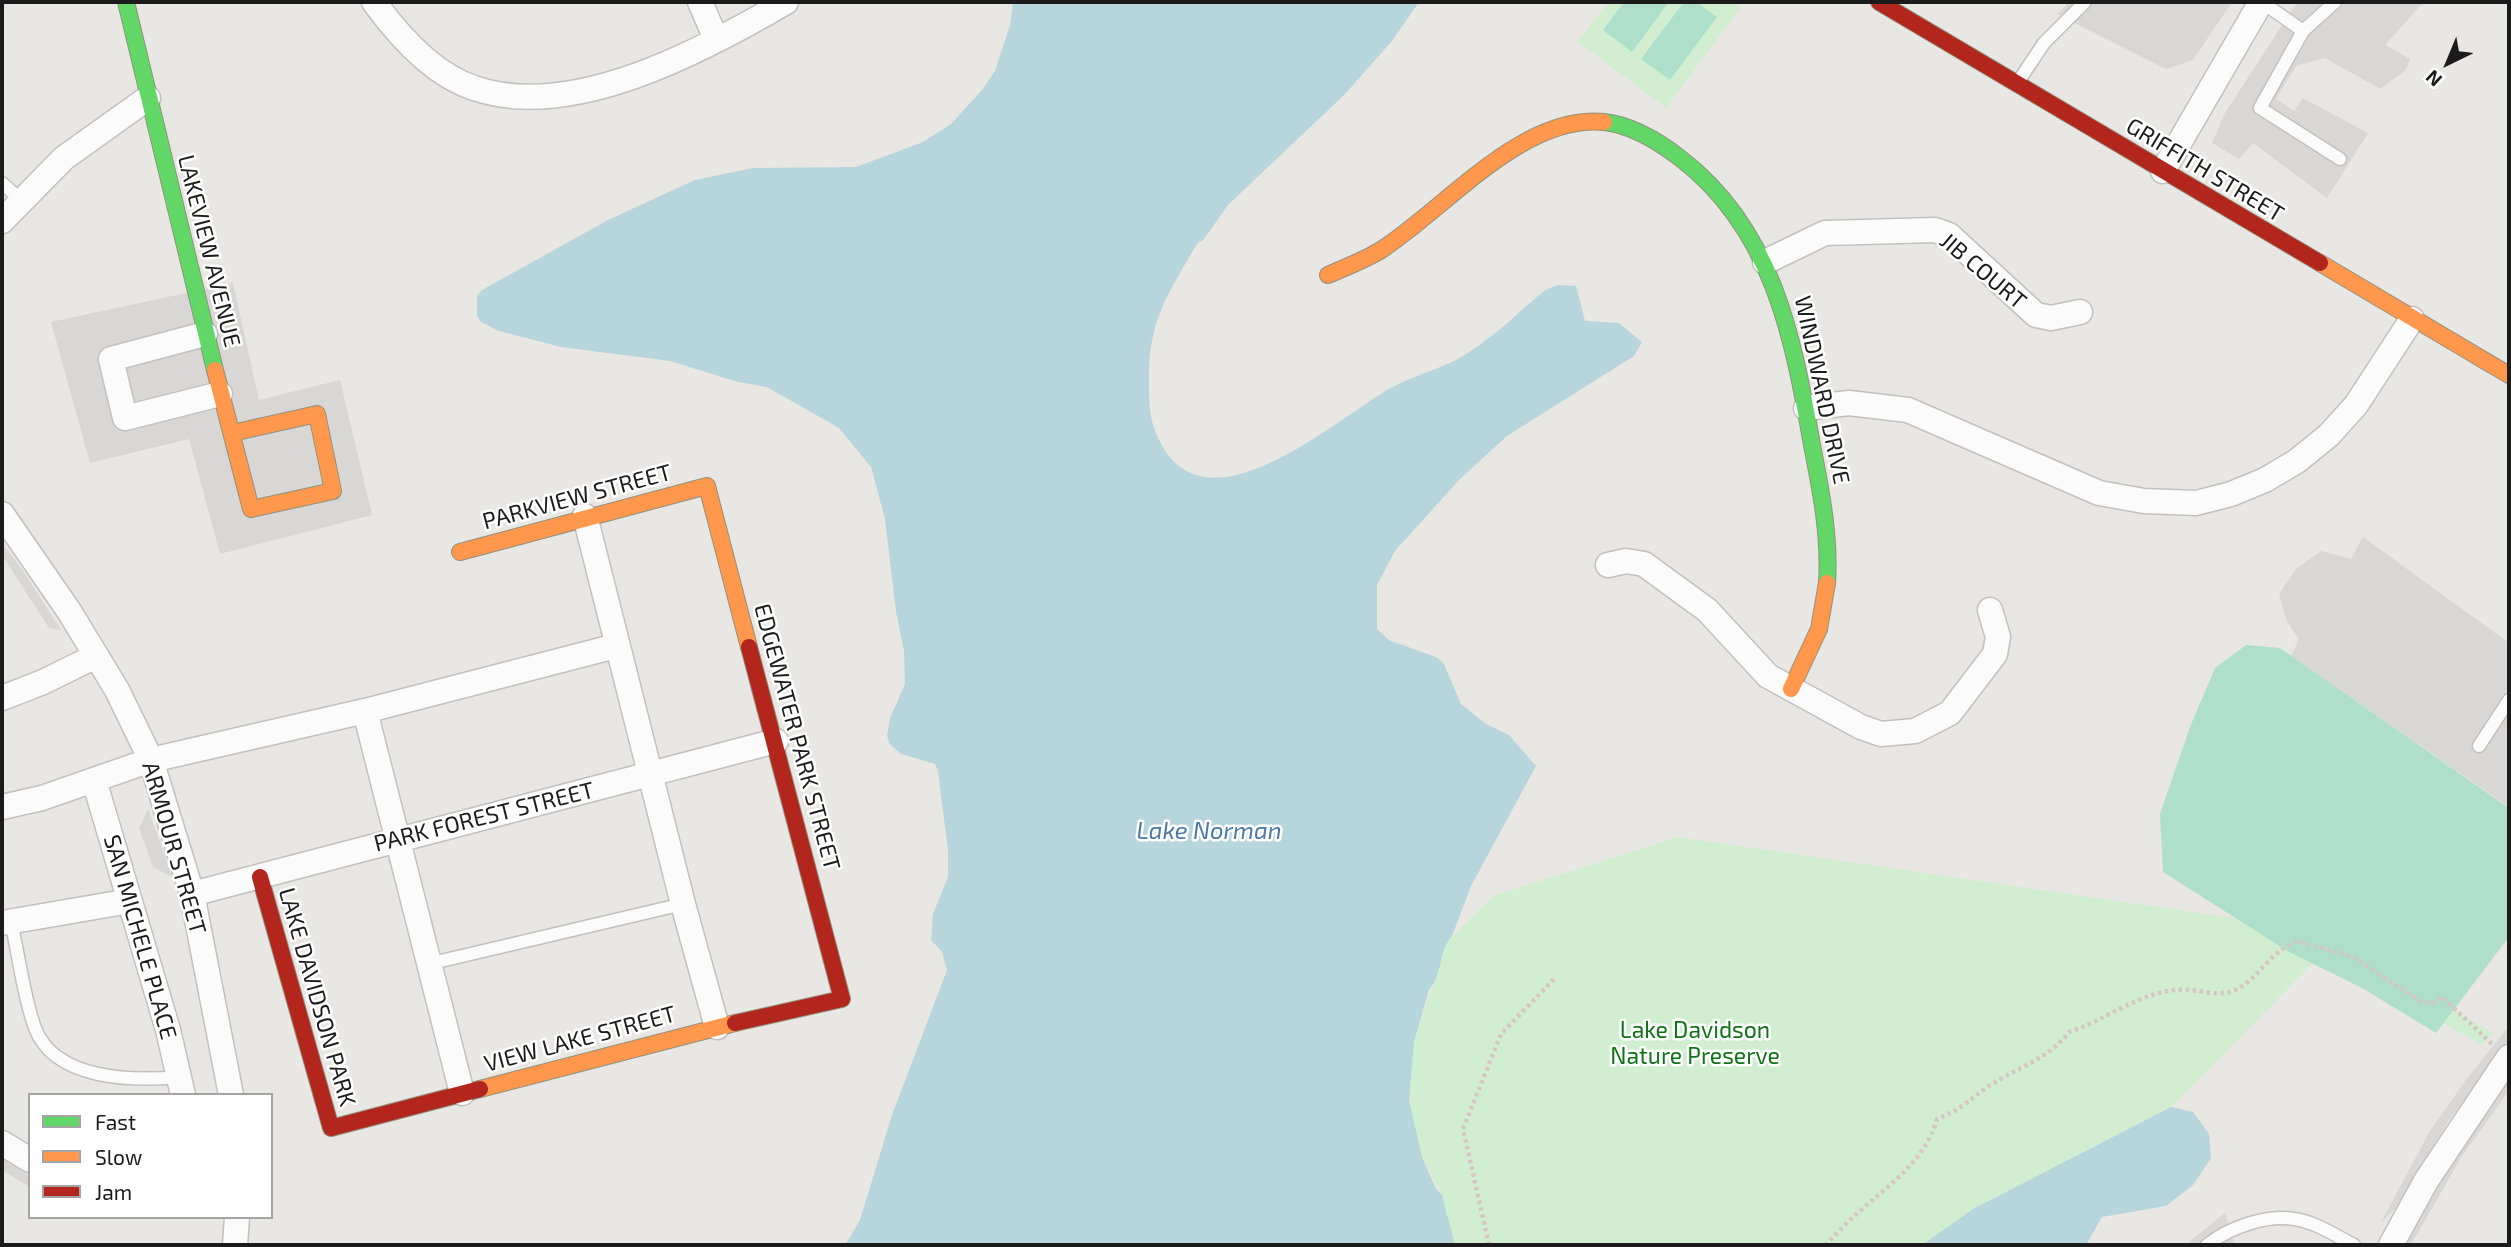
<!DOCTYPE html>
<style>
body{margin:0}
#map{position:relative;width:2511px;height:1247px;overflow:hidden;background:#e9e7e3;font-family:"Exo 2",sans-serif}
canvas{display:block}
.frame{position:absolute;inset:0;border:4px solid #1b1b1b;pointer-events:none}
.legend{position:absolute;left:28px;top:1093px;width:245px;height:126px;box-sizing:border-box;background:#fff;border:2px solid #a4a4a4;margin:0;padding:9px 12px;list-style:none;font-size:21px;color:#1b1b1b}
.legend li{display:flex;align-items:center;gap:14px;height:35px}
.legend b{width:35px;border:2px solid #a4a4a4}
.north{position:absolute;left:2413px;top:28px;width:70px;height:70px;-webkit-text-stroke:5px #fff;paint-order:stroke;rotate:223deg;font-size:19px;font-weight:700;line-height:28px;text-align:center;color:#1b1b1b}
.north::after{content:'';display:block;margin:auto;width:24px;height:32px;background:#1b1b1b;clip-path:polygon(50% 0,100% 100%,50% 72%,0 100%)}
</style>
<div id="map">
<canvas width="2511" height="1247"></canvas>
<div class="frame"></div>
<ul class="legend">
<li><b style="height:9px;background:#63d668"></b>Fast</li>
<li><b style="height:9px;background:#ff974d"></b>Slow</li>
<li><b style="height:9px;background:#b3261e"></b>Jam</li>
</ul>
<div class="north">N</div>
</div>
<script>
const c = document.querySelector('canvas').getContext('2d');
c.lineJoin = 'round';
function paint(path, color) {
  c.fillStyle = color;
  c.fill(path, 'evenodd');
}
function strokePath(path, color, width, dash) {
  c.strokeStyle = color;
  c.lineWidth = width;
  c.lineCap = dash ? 'butt' : 'round';
  c.setLineDash(dash || []);
  c.stroke(path);
}
function drawText(font, color, halo, rows, align = 'center') {
  c.font = font + ' "Exo 2",sans-serif';
  c.lineWidth = 5;
  c.setLineDash([]);
  c.textBaseline = 'middle';
  c.strokeStyle = halo;
  c.fillStyle = color;
  for (const [text, x, y, turn = 0] of rows) {
    c.save();
    c.translate(x, y);
    c.rotate((+turn || 0) * Math.PI / 180);
    c.textAlign = isNaN(turn) ? turn : align;
    if (halo) c.strokeText(text, 0, 0);
    c.fillText(text, 0, 0);
    c.restore();
  }
}
const residential = new Path2D(`
 M 2070,2 L 2232,2 L 2193,60 L 2166,69 L 2057,14 Z
 M 2297,2 L 2429,2 L 2421,5 L 2385,45 L 2410,59 L 2406,70 L 2380,89 L 2325,58 L 2296,66 L 2276,99 L 2294,111 L 2303,98 L 2368,133 L 2327,198 L 2253,143 L 2239,159 L 2212,143 L 2225,113 Z
 M 233,283 L 259,400 L 340,380 L 372,515 L 220,554 L 189,439 L 90,463 L 51,322 Z
 M 2363,537 L 2509,643 L 2509,807 L 2291,656 L 2299,639 L 2287,622 L 2279,594 L 2296,569 L 2321,551 L 2351,559 Z
 M 2,543 L 21,568 L 61,630 L 49,628 L 2,555 Z
 M 148,809 L 160,842 L 174,878 L 153,867 L 139,828 Z
 M 2509,1026 L 2509,1039 L 2449,1120 L 2398,1206 L 2381,1222 L 2430,1131 L 2465,1081 Z
 M 2509,1074 L 2509,1091 L 2462,1156 L 2411,1245 L 2402,1245 L 2434,1186 Z
 M 2,1159 L 30,1176 L 30,1187 L 2,1170 Z
 M 2225,1213 L 2235,1245 L 2185,1245 Z`);
const park = new Path2D(`
 M 1608,2 L 1734,2 L 1741,7 L 1666,108 L 1578,42 Z
 M 1678,837 L 2323,931 L 2494,1034 L 2481,1044 L 2319,957 L 2171,1107 L 1973,1209 L 1922,1245 L 1455,1245 L 1442,1195 L 1422,1157 L 1409,1100 L 1414,1042 L 1447,942 L 1493,896 Z`);
const pitch = new Path2D(`
 M 1624,2 L 1669,2 L 1632,52 L 1603,30 Z
 M 1684,2 L 1696,2 L 1717,17 L 1670,80 L 1641,59 Z
 M 2246,645 L 2280,648 L 2509,808 L 2509,937 L 2436,1033 L 2362,988 L 2289,952 L 2163,872 L 2160,814 L 2190,727 L 2215,668 Z`);
const water = new Path2D(`
 M 1013,2 L 1419,2 L 1392,41 L 1345,94 L 1228,205 L 1204,239 L 1197,244 C 1168,294 1148,320 1149,381 C 1149,398 1149,412 1154,428 C 1196,545 1330,423 1389,389 C 1415,374 1447,368 1471,351 C 1497,334 1521,310 1545,290 L 1558,285 L 1576,286 L 1585,321 L 1619,323 L 1642,342 L 1634,356 L 1507,436 L 1459,480 L 1395,551 L 1377,585 L 1377,629 L 1389,640 L 1438,658 L 1444,664 L 1461,704 L 1486,724 L 1509,735 L 1536,766 L 1471,886 L 1452,936 C 1438,951 1443,975 1429,990 L 1414,1042 L 1409,1100 L 1422,1157 L 1436,1189 L 1442,1195 L 1455,1245 L 845,1245 L 860,1220 L 892,1115 L 947,970 L 942,952 L 931,940 L 933,914 L 948,877 L 948,851 L 938,772 L 935,764 L 901,754 L 890,744 L 887,736 L 890,718 L 905,684 L 904,650 L 896,612 L 885,519 L 871,467 L 839,428 L 767,387 L 738,382 L 670,361 L 561,347 L 499,331 L 481,322 L 477,315 L 477,296 L 482,290 L 608,220 L 695,180 L 753,168 L 856,167 L 923,142 L 951,124 L 982,90 L 995,71 L 1010,25 Z
 M 2171,1107 L 2193,1112 L 2209,1134 L 2211,1158 L 2193,1185 L 2166,1206 L 2102,1217 L 2086,1245 L 1922,1245 L 1973,1209 Z`);
const path = new Path2D(`
 M 1489,1245 L 1463,1129 L 1501,1034 L 1555,978
 M 1825,1245 C 1837,1234 1848,1221 1861,1210 C 1892,1182 1925,1161 1937,1119 C 1965,1108 1970,1098 1992,1084 C 2019,1067 2050,1058 2069,1032 C 2105,1020 2136,995 2174,990 C 2193,987 2216,998 2233,991 C 2258,981 2267,954 2296,941 L 2353,957 L 2420,1001 L 2432,1003 L 2442,997 L 2492,1044`);
const lane = new Path2D(`
 M 2262,2 L 2303,31 L 2335,2
 M 2303,31 L 2260,108 L 2340,159
 M 2018,82 L 2044,43 L 2085,2
 M 2,183 L 22,201
 M 2479,746 L 2509,700
 M 11,922 C 19,956 23,995 35,1028 C 55,1081 134,1081 179,1077
 M 428,964 L 683,904
 M 2207,1245 C 2229,1228 2266,1214 2294,1219 C 2316,1222 2336,1236 2354,1245`);
const street = new Path2D(`
 M 374,2 C 398,35 434,75 474,88 C 571,122 704,50 786,2
 M 700,2 L 716,39
 M 2163,171 L 2261,2
 M 2,221 L 64,158 L 148,98
 M 1765,262 L 1825,233 L 1935,230 L 1949,235 L 2036,315 L 2051,318 L 2080,312
 M 205,334 L 111,359 L 125,418 L 220,394
 M 1806,408 L 1849,403 L 1908,410 L 2099,493 L 2144,501 L 2196,503 L 2231,494 L 2265,480 L 2297,461 L 2329,435 L 2356,405 L 2412,319
 M 2,514 L 69,611 L 117,690 L 151,760 L 192,894 L 231,1095
 M 585,516 L 683,904 L 717,1027
 M 1608,565 L 1626,561 L 1644,564 L 1707,610 L 1768,676 L 1861,727 L 1881,734 L 1915,731 L 1950,713 L 1995,654 L 1998,637 L 1990,610
 M 2,698 L 43,682 L 96,656
 M 365,711 L 462,1093
 M 94,780 L 168,1030 L 183,1095
 M 2,807 L 42,798 L 151,760 L 365,711 L 616,646
 M 192,894 L 776,741
 M 2,923 L 130,901
 M 2,1143 L 30,1160
 M 235,1245 L 237,1217
 M 2391,1245 L 2426,1181 L 2509,1057`);
const fast = new Path2D(`
 M 126,2 L 215,370
 M 1604,122 C 1632,125 1658,141 1680,158 C 1773,229 1793,337 1812,445 C 1821,491 1830,536 1827,583`);
const slow = new Path2D(`
 M 2320,263 L 2509,375
 M 1328,275 C 1346,267 1365,260 1381,250 C 1446,208 1522,114 1604,122
 M 215,370 L 251,509 L 333,491 L 317,414 L 232,433
 M 460,552 L 707,486 L 749,647
 M 1791,689 L 1819,629 L 1827,583
 M 480,1089 L 735,1023`);
const jam = new Path2D(`
 M 1879,2 L 2320,263
 M 260,877 L 331,1128 L 480,1089
 M 735,1023 L 842,999 L 749,647`);
const streetNames = [
 ["GRIFFITH STREET",2205,170,31],
 ["LAKEVIEW AVENUE",209,251,76],
 ["JIB COURT",1983,271,40],
 ["WINDWARD DRIVE",1822,390,78],
 ["PARKVIEW STREET",577,497,-15],
 ["EDGEWATER PARK STREET",797,737,75],
 ["PARK FOREST STREET",484,817,-14],
 ["ARMOUR STREET",174,848,74],
 ["SAN MICHELE PLACE",140,937,74],
 ["LAKE DAVIDSON PARK",317,997,74],
 ["VIEW LAKE STREET",580,1039,-15]
];
const parkNames = [
 ["Lake Davidson",1695,1030],
 ["Nature Preserve",1695,1056]
];
const waterNames = [
 ["Lake Norman",1209,831]
];
paint(residential, '#d8d7d5');
paint(park, '#d1efd0');
paint(pitch, '#afdfca');
paint(water, '#b7d5dc');
strokePath(lane, '#c2c1bf', 15);
strokePath(street, '#c2c1bf', 27);
strokePath(fast, '#90917d', 18);
strokePath(slow, '#90917d', 18);
strokePath(jam, '#90917d', 18);
strokePath(path, '#d5c6c4', 4.5, [3.5, 3.5]);
strokePath(lane, '#fcfbfb', 12);
strokePath(street, '#fcfbfb', 24);
strokePath(fast, '#63d668', 16);
strokePath(slow, '#ff974d', 16);
strokePath(jam, '#b3261e', 16);
drawText('23px', '#1b1b1b', '#fff', streetNames);
drawText('23px', '#0f7216', '#fff', parkNames);
drawText('italic 24px', '#4c79a5', '#fff', waterNames);
</script>
